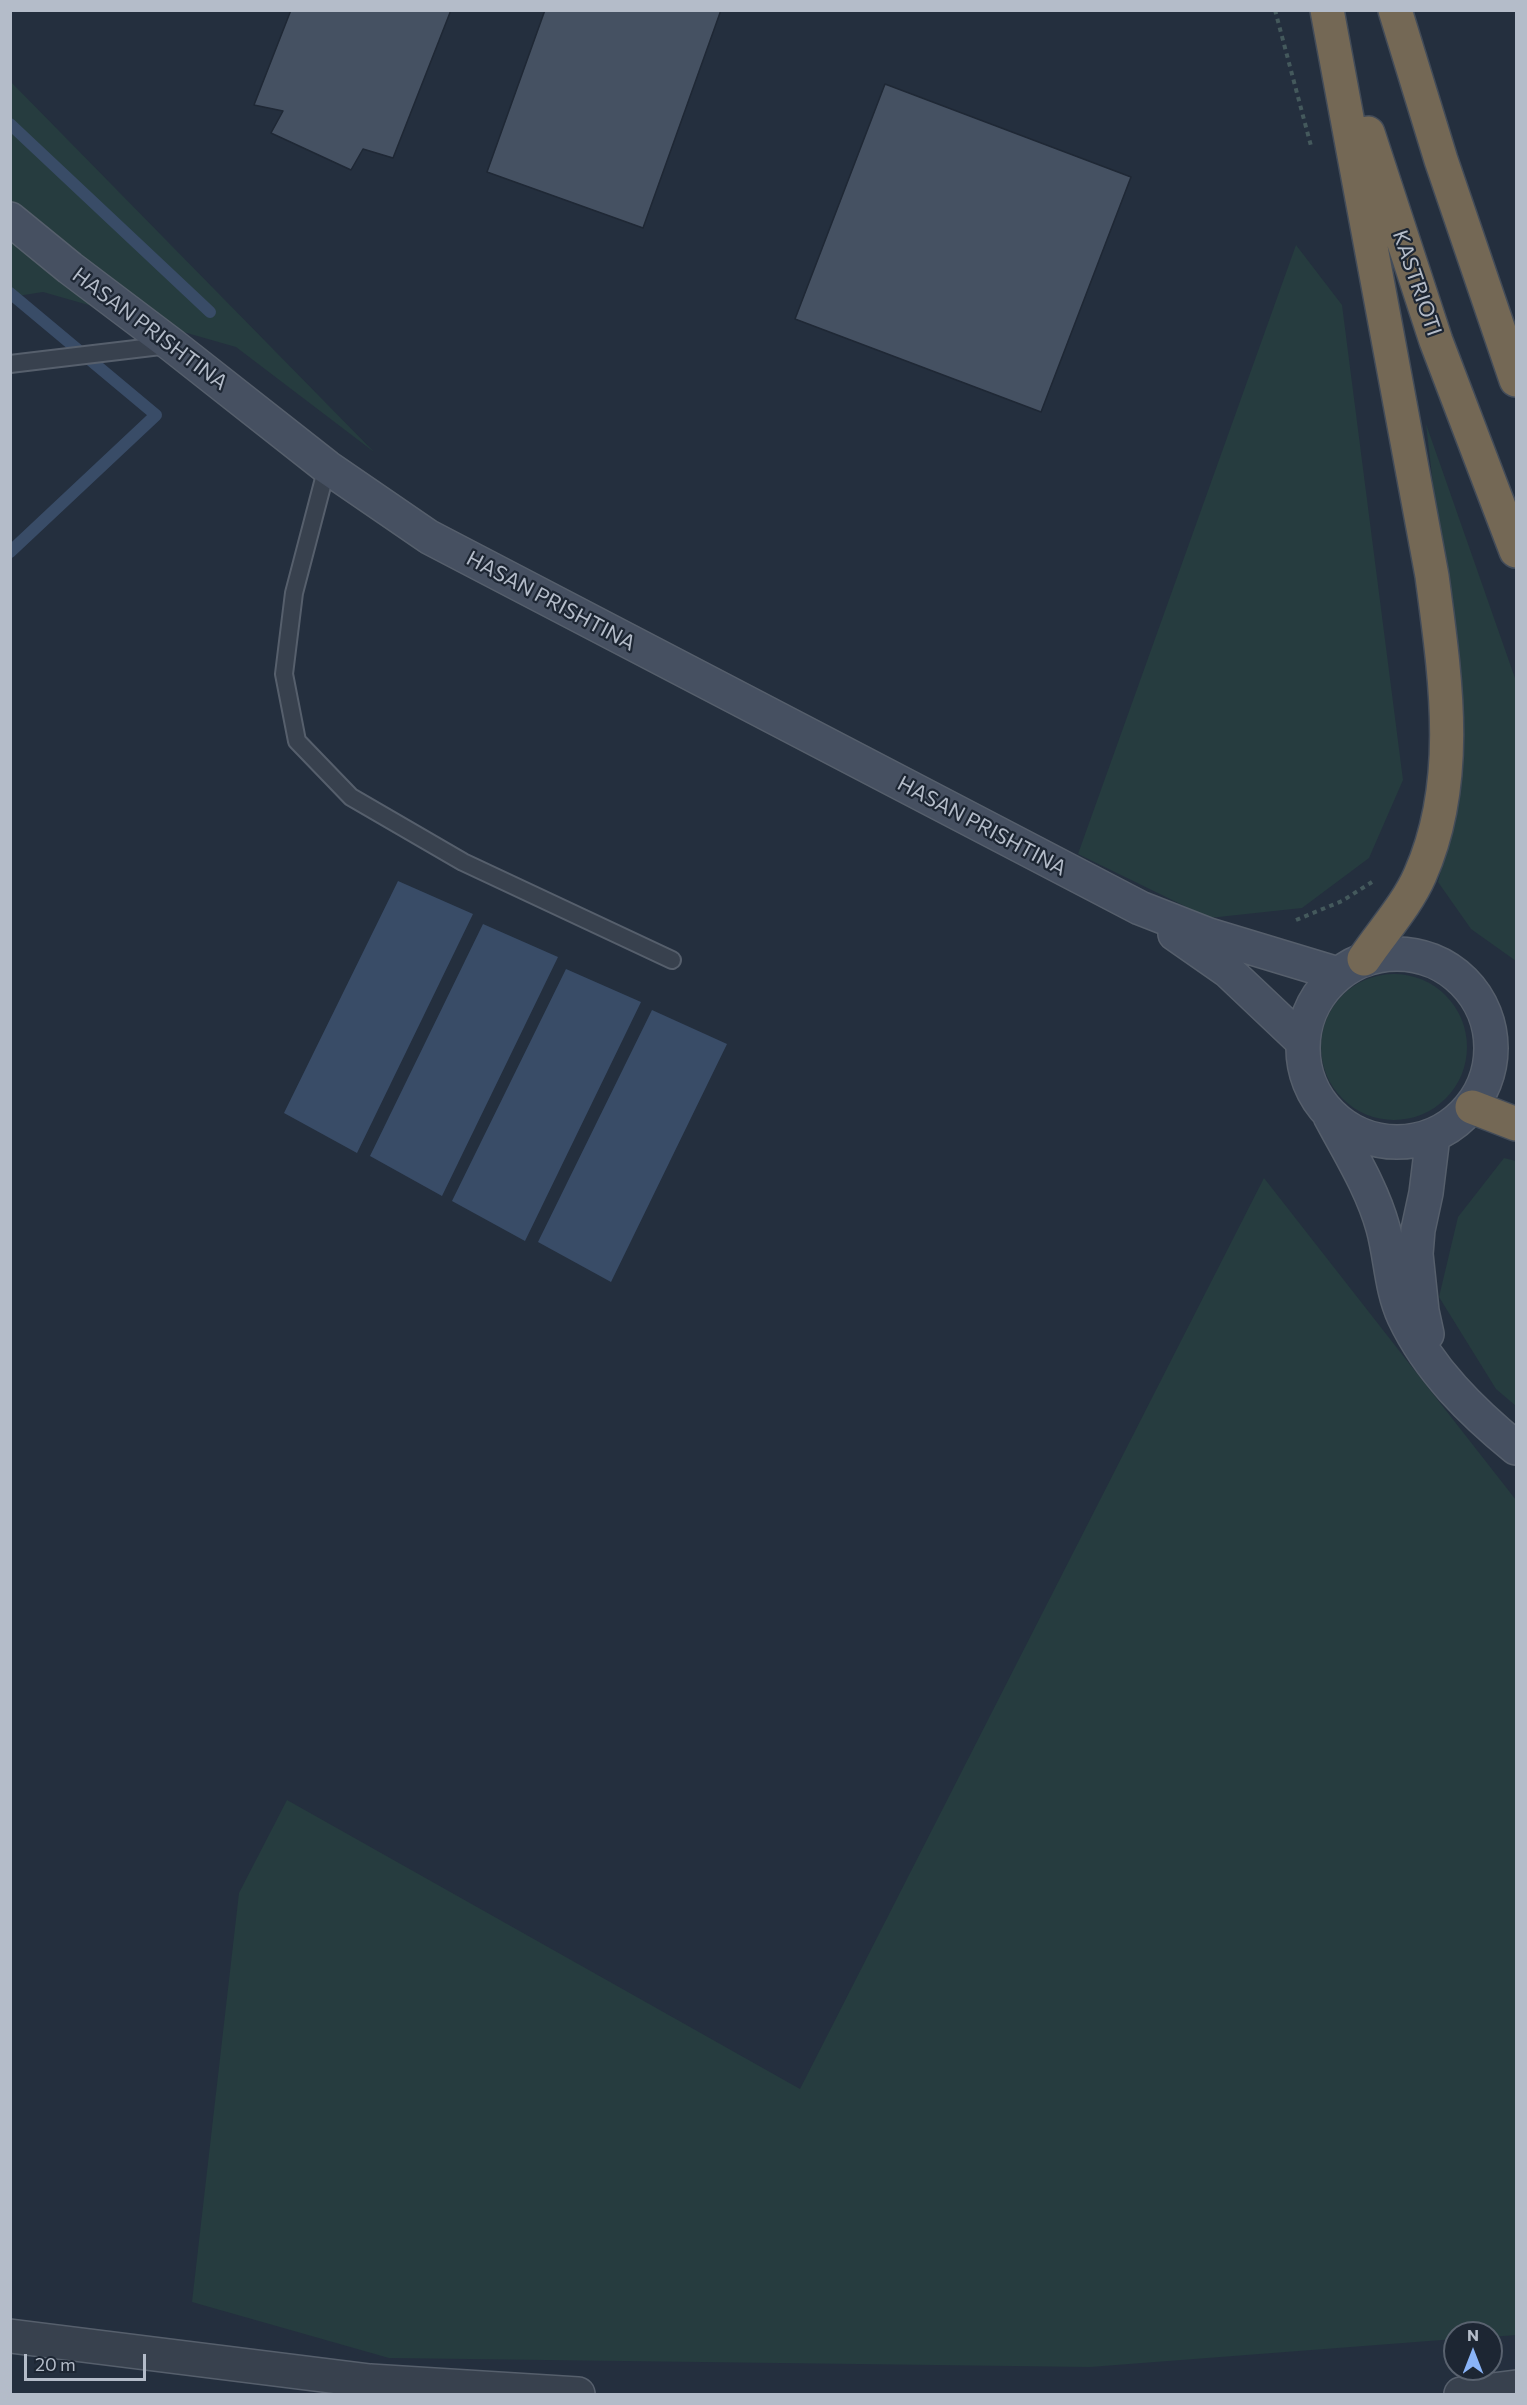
<!DOCTYPE html>
<style>
body{margin:0}
#map{position:relative;width:1527px;height:2405px;overflow:hidden;background:#242f3e;font-family:Commissioner,sans-serif}
canvas{display:block}
.frame{position:absolute;inset:0;border:12px solid #b4bcc9;pointer-events:none}
.north{position:absolute;left:1443px;top:2321px;width:60px;height:60px;box-sizing:border-box;background:#1d2633;border:2px solid #59626f;border-radius:50%;rotate:0deg;font-size:16px;font-weight:700;line-height:24px;text-align:center;color:#b4bcc9}
.north::after{content:'';display:block;margin:auto;width:21px;height:27px;background:#8ab4f8;clip-path:polygon(50% 0,100% 100%,50% 72%,0 100%)}
.scale{position:absolute;left:24px;top:2354px;width:122px;height:27px;box-sizing:border-box;border:3px solid #b4bcc9;border-top:0;padding-left:8px;font-size:18px;line-height:21px;white-space:nowrap;color:#b4bcc9;-webkit-text-stroke:4px #1d2633;paint-order:stroke}
</style>
<div id="map">
<canvas width="1527" height="2405"></canvas>
<div class="frame"></div>
<div class="north">N</div>
<div class="scale">20 m</div>
</div>
<script>
const c = document.querySelector('canvas').getContext('2d');
c.lineJoin = 'round';
function paint(path, color) {
  c.fillStyle = color;
  c.fill(path, 'evenodd');
}
function strokePath(path, color, width, dash) {
  c.strokeStyle = color;
  c.lineWidth = width;
  c.lineCap = dash ? 'butt' : 'round';
  c.setLineDash(dash || []);
  c.stroke(path);
}
function drawText(font, color, halo, rows, align = 'center') {
  c.font = font + ' Commissioner,sans-serif';
  c.lineWidth = 4.5;
  c.setLineDash([]);
  c.textBaseline = 'middle';
  c.strokeStyle = halo;
  c.fillStyle = color;
  for (const [text, x, y, turn = 0] of rows) {
    c.save();
    c.translate(x, y);
    c.rotate((+turn || 0) * Math.PI / 180);
    c.textAlign = isNaN(turn) ? turn : align;
    if (halo) c.strokeText(text, 0, 0);
    c.fillText(text, 0, 0);
    c.restore();
  }
}
const green = new Path2D(`
 M 10,81 L 374,452 L 236,347 L 43,292 L 11,297 Z
 M 1296,245 L 1342,305 L 1403,780 L 1369,858 L 1302,908 L 1209,918 L 1078,854 Z
 M 1426,424 L 1516,681 L 1516,961 L 1471,929 L 1438,882 L 1451,831 L 1456,684 Z
 M1321 1047a73 73 0 1 1 146 0a73 73 0 1 1-146 0Z
 M 1504,1158 L 1516,1161 L 1516,1406 L 1496,1389 L 1439,1297 L 1458,1217 Z
 M 1264,1178 L 1516,1500 L 1516,2335 L 1491,2337 L 1491,2333 L 1455,2333 L 1455,2339 L 1090,2367 L 389,2358 L 192,2302 L 239,1893 L 287,1800 L 800,2089 Z`);
const water = new Path2D(`
 M 398,881 L 473,914 L 357,1153 L 284,1113 Z
 M 483,924 L 558,957 L 442,1196 L 370,1156 Z
 M 566,969 L 641,1002 L 525,1241 L 452,1201 Z
 M 652,1010 L 727,1044 L 611,1282 L 538,1242 Z`);
const stream = new Path2D(`
 M 10,124 L 210,312
 M 10,293 L 156,415 L 10,552`);
const building = new Path2D(`
 M 291,10 L 451,10 L 393,158 L 363,149 L 351,170 L 271,133 L 283,111 L 254,105 Z
 M 545,10 L 721,10 L 643,228 L 487,172 Z
 M 885,84 L 1131,177 L 1041,412 L 795,319 Z`);
const path = new Path2D(`
 M 1275,10 L 1311,146
 M 1296,920 L 1342,901 L 1372,882`);
const lane = new Path2D(`
 M 10,364 L 169,345
 M 327,467 L 294,593 L 284,674 L 297,741 L 351,797 L 463,862 L 672,960`);
const street = new Path2D(`
 M 10,2336 L 370,2381 L 578,2394
 M 1461,2394 L 1516,2387`);
const secondary = new Path2D(`
 M 10,219 L 70,268 L 172,345 L 327,467 L 429,537 L 1140,908 L 1209,935 L 1338,974
 M 1175,934 L 1228,971 L 1302,1041
 M1303 1048a94 94 0 1 1 188 0a94 94 0 1 1-188 0Z
 M 1330,1116 C 1349,1152 1372,1188 1383,1228 C 1391,1257 1391,1289 1404,1317 C 1429,1370 1472,1412 1516,1448
 M 1427,1334 L 1422,1311 L 1416,1254 L 1418,1230 L 1426,1193 L 1433,1136`);
const highway = new Path2D(`
 M 1327,10 L 1432,576 C 1445,675 1462,781 1420,875 C 1407,905 1382,932 1364,959
 M 1395,10 L 1441,160 L 1516,380
 M 1368,133 L 1436,341 L 1516,551
 M 1472,1107 L 1516,1124`);
const streetNames = [
 ["KASTRIOTI",1417,283,71],
 ["HASAN PRISHTINA",150,329,37],
 ["HASAN PRISHTINA",551,601,28],
 ["HASAN PRISHTINA",982,826,28]
];
paint(green, '#263c3f');
paint(water, '#394c67');
strokePath(stream, '#394c67', 12);
paint(building, '#455162');
strokePath(building, '#1f2835', 1.5);
strokePath(lane, '#565f6c', 20);
strokePath(street, '#565f6c', 36);
strokePath(secondary, '#565f6c', 36);
strokePath(highway, '#434c59', 36);
strokePath(path, '#44595c', 4, [4.5, 4.5]);
strokePath(lane, '#38414e', 16);
strokePath(street, '#38414e', 33);
strokePath(secondary, '#465061', 33);
strokePath(highway, '#746855', 33);
drawText('21px', '#b4bcc9', '#1d2633', streetNames);
</script>
